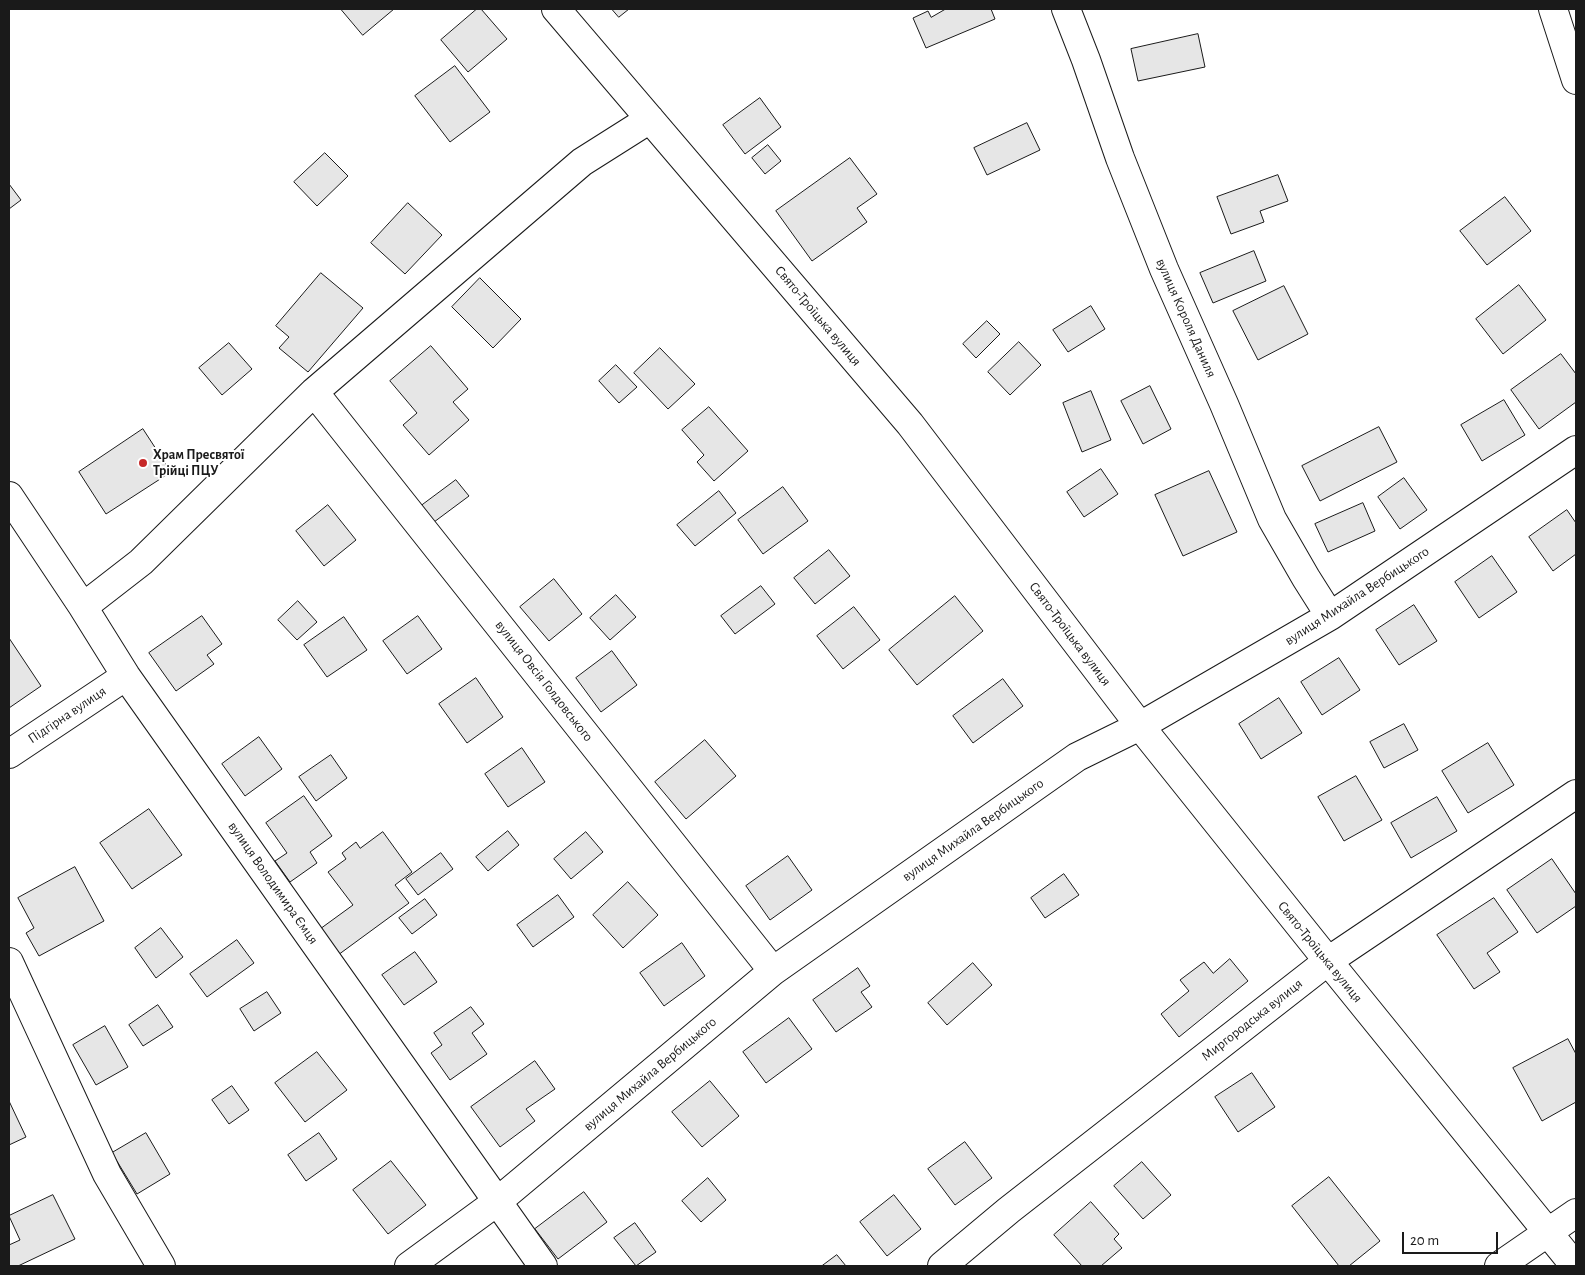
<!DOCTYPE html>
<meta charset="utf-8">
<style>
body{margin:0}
#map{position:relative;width:1585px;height:1275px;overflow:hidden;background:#fff;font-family:"Alegreya Sans",sans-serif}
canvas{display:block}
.frame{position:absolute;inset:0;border:10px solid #1a1a1a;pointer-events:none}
.scale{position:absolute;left:1402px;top:1232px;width:96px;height:22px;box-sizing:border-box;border:2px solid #1a1a1a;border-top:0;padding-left:6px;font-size:15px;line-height:18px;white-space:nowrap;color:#1a1a1a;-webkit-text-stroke:4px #fff;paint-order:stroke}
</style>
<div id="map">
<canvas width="1585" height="1275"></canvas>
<div class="frame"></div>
<div class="scale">20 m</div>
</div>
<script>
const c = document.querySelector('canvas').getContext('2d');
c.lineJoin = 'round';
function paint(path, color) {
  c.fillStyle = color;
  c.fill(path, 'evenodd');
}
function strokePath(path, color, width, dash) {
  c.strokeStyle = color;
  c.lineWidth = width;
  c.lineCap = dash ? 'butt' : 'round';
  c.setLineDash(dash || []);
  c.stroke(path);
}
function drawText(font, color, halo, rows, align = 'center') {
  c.font = font + ' "Alegreya Sans",sans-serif';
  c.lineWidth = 4;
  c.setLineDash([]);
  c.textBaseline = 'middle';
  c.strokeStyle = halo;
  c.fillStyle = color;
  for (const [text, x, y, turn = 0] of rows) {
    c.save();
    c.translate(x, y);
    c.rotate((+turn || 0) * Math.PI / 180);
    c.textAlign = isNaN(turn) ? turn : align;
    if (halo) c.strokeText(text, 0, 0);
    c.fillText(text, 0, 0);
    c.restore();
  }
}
const building = new Path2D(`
 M 341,9 L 394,9 L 363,35 Z
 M 477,9 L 481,9 L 507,39 L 468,72 L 441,40 Z
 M 612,9 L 629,9 L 619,17 Z
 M 946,9 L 991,9 L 995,19 L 926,48 L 913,18 L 928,11 L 931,17 Z
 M 1198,34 L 1205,67 L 1138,81 L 1131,49 Z
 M 455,66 L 490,112 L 450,142 L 415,96 Z
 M 760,98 L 781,127 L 745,154 L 723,125 Z
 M 1027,123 L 1040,150 L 987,175 L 974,148 Z
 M 768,145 L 781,161 L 765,174 L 752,158 Z
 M 325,153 L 348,176 L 317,206 L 294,182 Z
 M 850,158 L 877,194 L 857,208 L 867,222 L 812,261 L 776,211 Z
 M 1278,175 L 1288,201 L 1260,211 L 1264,222 L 1231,234 L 1217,197 Z
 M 9,184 L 21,200 L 9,209 Z
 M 1505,197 L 1531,231 L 1487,265 L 1460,231 Z
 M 408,203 L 442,235 L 405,274 L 371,243 Z
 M 1254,251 L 1266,281 L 1213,303 L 1200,273 Z
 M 321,273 L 363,308 L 308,372 L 279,348 L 289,337 L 276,326 Z
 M 480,278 L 521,319 L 493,348 L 452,307 Z
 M 1519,285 L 1546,320 L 1503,354 L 1476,319 Z
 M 1284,286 L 1308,334 L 1258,360 L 1233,311 Z
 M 1091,306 L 1105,329 L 1068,352 L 1053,330 Z
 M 987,321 L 1000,334 L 976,358 L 963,344 Z
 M 1019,342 L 1041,365 L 1010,395 L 988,372 Z
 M 229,343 L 252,369 L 222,395 L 199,368 Z
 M 431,346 L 468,389 L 453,402 L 469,420 L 429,455 L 403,425 L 417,413 L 390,381 Z
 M 660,348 L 695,384 L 668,409 L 634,373 Z
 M 1561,354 L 1576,374 L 1576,402 L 1539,429 L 1511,390 Z
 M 616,365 L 637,387 L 619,403 L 599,381 Z
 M 1150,386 L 1171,429 L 1143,444 L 1121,401 Z
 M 1091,391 L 1111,440 L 1082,452 L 1063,403 Z
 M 1504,400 L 1525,435 L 1482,461 L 1461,425 Z
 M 709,407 L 748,451 L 714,481 L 697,462 L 704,455 L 682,430 Z
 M 1379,427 L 1397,462 L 1320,501 L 1302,466 Z
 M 143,429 L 171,472 L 106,514 L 79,472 Z
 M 1101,469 L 1118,494 L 1084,517 L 1067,492 Z
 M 1209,471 L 1237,532 L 1183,556 L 1155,495 Z
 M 1404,478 L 1427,510 L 1400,529 L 1378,497 Z
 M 456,480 L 469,496 L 430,525 L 417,509 Z
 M 783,487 L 808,521 L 763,554 L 738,520 Z
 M 719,491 L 736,513 L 695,546 L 677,525 Z
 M 1363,503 L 1375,531 L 1328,552 L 1315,524 Z
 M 328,505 L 356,540 L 324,566 L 296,531 Z
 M 1567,510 L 1576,523 L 1576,554 L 1553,571 L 1529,537 Z
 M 829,550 L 850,576 L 815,604 L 794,578 Z
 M 1492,556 L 1517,592 L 1479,618 L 1455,582 Z
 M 554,579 L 582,614 L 549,641 L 520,607 Z
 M 761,586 L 775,604 L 735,634 L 721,616 Z
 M 616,595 L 636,617 L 610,640 L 590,618 Z
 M 955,596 L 983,631 L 917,685 L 889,650 Z
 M 298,601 L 317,622 L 297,640 L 278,620 Z
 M 1414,605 L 1437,641 L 1399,665 L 1376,630 Z
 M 854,607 L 880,640 L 843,669 L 817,636 Z
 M 202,616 L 222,644 L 207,655 L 214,664 L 176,691 L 149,653 Z
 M 418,616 L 442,649 L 407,674 L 383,641 Z
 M 344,617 L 367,650 L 327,677 L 304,645 Z
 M 9,638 L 41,686 L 9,708 Z
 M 612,651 L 637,685 L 601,712 L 576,678 Z
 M 1339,658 L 1360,690 L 1322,715 L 1301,682 Z
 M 476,678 L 503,717 L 467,743 L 439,704 Z
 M 1003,679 L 1023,706 L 973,743 L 953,716 Z
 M 1279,698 L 1302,733 L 1261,759 L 1239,724 Z
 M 1404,724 L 1418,750 L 1384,768 L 1370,742 Z
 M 259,737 L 282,769 L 245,796 L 222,764 Z
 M 705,740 L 736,776 L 686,819 L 655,782 Z
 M 1488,743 L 1514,785 L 1468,813 L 1442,771 Z
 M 522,748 L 545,782 L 508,807 L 485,774 Z
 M 331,755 L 347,778 L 316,801 L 299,777 Z
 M 1356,776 L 1382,820 L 1344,841 L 1318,797 Z
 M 304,796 L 332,836 L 310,852 L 317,863 L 290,882 L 275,861 L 287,853 L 266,823 Z
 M 1437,797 L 1457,831 L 1411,858 L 1391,823 Z
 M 149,809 L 182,855 L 132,889 L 100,843 Z
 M 508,831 L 519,845 L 488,871 L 476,857 Z
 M 383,832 L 412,872 L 395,885 L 409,903 L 338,955 L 320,929 L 353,905 L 328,872 L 346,859 L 342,853 L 356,842 L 360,848 Z
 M 586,832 L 603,852 L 571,879 L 554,859 Z
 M 441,853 L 453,869 L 418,895 L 406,879 Z
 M 788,856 L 812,890 L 770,920 L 746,886 Z
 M 1552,859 L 1576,894 L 1576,906 L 1537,933 L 1507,890 Z
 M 75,867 L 104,921 L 39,956 L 26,933 L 34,928 L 18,898 Z
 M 1064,874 L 1079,895 L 1045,918 L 1031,898 Z
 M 628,882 L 658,915 L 623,948 L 593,915 Z
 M 558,895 L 574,917 L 533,947 L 517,925 Z
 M 1494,898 L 1518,932 L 1487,953 L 1500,972 L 1474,989 L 1437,935 Z
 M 425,899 L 437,915 L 412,934 L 399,918 Z
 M 161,928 L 183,957 L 156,978 L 135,948 Z
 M 237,940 L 254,963 L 207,997 L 190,974 Z
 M 682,943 L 705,976 L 664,1006 L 640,973 Z
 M 415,952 L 437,982 L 404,1005 L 382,975 Z
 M 1230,959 L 1248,981 L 1179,1037 L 1161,1014 L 1189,991 L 1180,980 L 1204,962 L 1213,973 Z
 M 973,963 L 992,985 L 947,1025 L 928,1003 Z
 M 858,968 L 870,986 L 861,992 L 872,1007 L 836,1032 L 813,1000 Z
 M 267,992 L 281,1013 L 254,1031 L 240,1009 Z
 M 158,1005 L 173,1027 L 143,1046 L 129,1025 Z
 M 471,1007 L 484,1024 L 472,1033 L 487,1054 L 450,1080 L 431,1053 L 442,1045 L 434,1033 Z
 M 789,1018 L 812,1049 L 766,1083 L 743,1052 Z
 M 105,1026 L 128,1067 L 96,1085 L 73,1045 Z
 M 1568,1039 L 1576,1054 L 1576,1102 L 1542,1121 L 1513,1068 Z
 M 317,1052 L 347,1090 L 305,1122 L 275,1083 Z
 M 535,1061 L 555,1089 L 526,1109 L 535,1121 L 500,1147 L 471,1107 Z
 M 1252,1073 L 1275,1107 L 1238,1132 L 1215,1097 Z
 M 710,1081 L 739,1116 L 702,1147 L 672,1112 Z
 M 232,1086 L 249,1110 L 229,1124 L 212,1100 Z
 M 9,1101 L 26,1137 L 9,1145 Z
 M 146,1133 L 170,1174 L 137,1194 L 112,1153 Z
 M 319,1133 L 337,1159 L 306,1181 L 288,1155 Z
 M 965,1142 L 992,1178 L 955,1205 L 928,1169 Z
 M 391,1161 L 426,1205 L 388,1234 L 353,1190 Z
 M 1142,1162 L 1171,1195 L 1143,1219 L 1114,1186 Z
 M 1329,1177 L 1380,1241 L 1349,1266 L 1339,1266 L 1292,1206 Z
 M 708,1178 L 726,1200 L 701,1222 L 682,1201 Z
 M 584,1192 L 607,1222 L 558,1259 L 535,1229 Z
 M 53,1195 L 75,1239 L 18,1266 L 9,1266 L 9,1245 L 20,1240 L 9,1216 Z
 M 894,1195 L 921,1229 L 887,1256 L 860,1222 Z
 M 1091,1202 L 1119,1234 L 1114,1239 L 1122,1248 L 1101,1266 L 1082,1266 L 1054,1235 Z
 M 635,1223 L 656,1252 L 636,1266 L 614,1238 Z
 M 837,1255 L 846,1266 L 822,1266 Z`);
const minor = new Path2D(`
 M 556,9 L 910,424 L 1140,726 L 1328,961 L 1575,1266
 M 1066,9 L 1086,60 L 1120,158 L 1164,269 L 1224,404 L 1272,519 L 1306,578 L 1330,616
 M 1553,9 L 1576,80
 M 314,392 L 773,971
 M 9,496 L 83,607 L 126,676 L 543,1266
 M 83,607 L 141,562 L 314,392 L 582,162 L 650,119
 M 9,754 L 126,676
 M 9,962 L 107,1174 L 161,1266
 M 409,1266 L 498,1201 L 773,971 L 1077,757 L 1140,726 L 1330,616 L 1576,450
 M 942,1266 L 1009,1210 L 1328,961 L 1576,794
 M 1499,1266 L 1576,1213`);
const markers = [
 [143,463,5,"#c62828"]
];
const streetNames = [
 ["Свято-Троїцька вулиця",818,316,50],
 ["вулиця Короля Даниля",1186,318,66],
 ["вулиця Михайла Вербицького",1357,596,-33],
 ["Свято-Троїцька вулиця",1070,634,53],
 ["вулиця Овсія Голдовського",544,681,52],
 ["Підгірна вулиця",67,715,-34],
 ["вулиця Михайла Вербицького",973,830,-35],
 ["вулиця Володимира Ємця",273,883,55],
 ["Свято-Троїцька вулиця",1320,952,51],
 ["Миргородська вулиця",1252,1020,-38],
 ["вулиця Михайла Вербицького",650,1074,-40]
];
const poiNames = [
 ["Храм Пресвятої",153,455],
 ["Трійці ПЦУ",153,471]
];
paint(building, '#e6e6e6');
strokePath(building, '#1a1a1a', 1);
strokePath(minor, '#1a1a1a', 30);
strokePath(minor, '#fff', 28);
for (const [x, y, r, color] of markers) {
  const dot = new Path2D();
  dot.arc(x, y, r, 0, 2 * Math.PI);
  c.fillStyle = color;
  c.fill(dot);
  strokePath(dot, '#fff', 2);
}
drawText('14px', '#1a1a1a', '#fff', streetNames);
drawText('bold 14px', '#1a1a1a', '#fff', poiNames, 'left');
</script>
